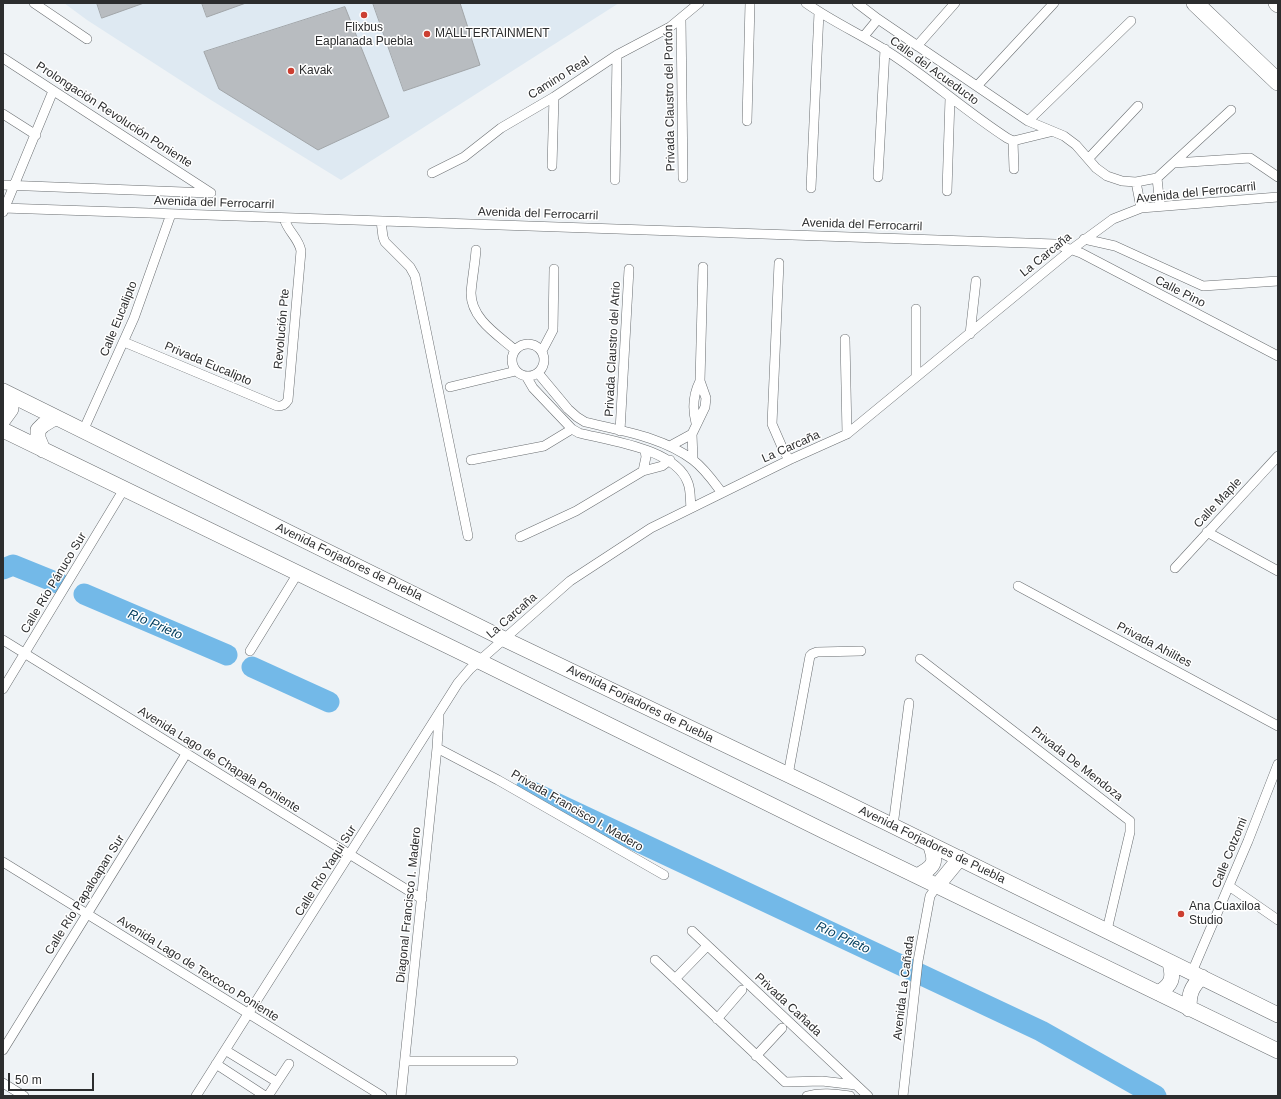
<!DOCTYPE html>
<meta charset="utf-8">
<style>
body{margin:0}
#map{position:relative;width:1281px;height:1099px;overflow:hidden;background:#eff3f6;font-family:Arial,sans-serif}
canvas{display:block}
.frame{position:absolute;inset:0;border:4px solid #2c2d2e;pointer-events:none}
.scale{position:absolute;left:8px;top:1073px;width:86px;height:18px;box-sizing:border-box;border:2px solid #2c2d2e;border-top:0;padding-left:5px;font-size:12px;line-height:14px;white-space:nowrap;color:#2c2d2e;-webkit-text-stroke:3px #fff;paint-order:stroke}
</style>
<div id="map">
<canvas width="1281" height="1099"></canvas>
<div class="frame"></div>
<div class="scale">50 m</div>
</div>
<script>
const c = document.querySelector('canvas').getContext('2d');
c.lineJoin = 'round';
function paint(path, color) {
  c.fillStyle = color;
  c.fill(path, 'evenodd');
}
function strokePath(path, color, width, dash) {
  c.strokeStyle = color;
  c.lineWidth = width;
  c.lineCap = dash ? 'butt' : 'round';
  c.setLineDash(dash || []);
  c.stroke(path);
}
function drawText(font, color, halo, rows, align = 'center') {
  c.font = font + ' Arial,sans-serif';
  c.lineWidth = 3;
  c.setLineDash([]);
  c.textBaseline = 'middle';
  c.strokeStyle = halo;
  c.fillStyle = color;
  for (const [text, x, y, turn = 0] of rows) {
    c.save();
    c.translate(x, y);
    c.rotate((+turn || 0) * Math.PI / 180);
    c.textAlign = isNaN(turn) ? turn : align;
    if (halo) c.strokeText(text, 0, 0);
    c.fillText(text, 0, 0);
    c.restore();
  }
}
const built = new Path2D(`
 M 64,3 L 619,3 L 341,180 L 211,100 L 87,20 Z`);
const river = new Path2D(`
 M 3,569 L 13,565 L 60,584
 M 84,594 L 227,655
 M 252,667 L 329,702
 M 526,789 L 1041,1031 L 1156,1096`);
const building = new Path2D(`
 M 97,3 L 144,3 L 102,18 Z
 M 202,3 L 246,3 L 207,17 Z
 M 373,3 L 460,3 L 480,65 L 404,91 Z
 M 345,7 L 389,117 L 318,150 L 219,89 L 204,52 Z`);
const street = new Path2D(`
 M 34,3 L 87,39
 M 806,3 C 834,23 865,36 893,55 C 932,81 967,112 1007,138 L 1013,141 L 1050,132
 M 857,3 L 878,19 L 1028,121 L 1064,136 L 1076,145 L 1096,168 L 1107,176 L 1122,181 L 1136,182 L 1157,178
 M 681,19 L 683,178
 M 864,36 L 878,19
 M 917,46 L 955,3
 M 3,58 L 211,193
 M 977,86 L 1054,3
 M 3,114 L 36,135
 M 747,121 L 750,3
 M 1028,121 L 1131,21
 M 1013,141 L 1014,169
 M 1089,158 L 1138,106
 M 1174,163 L 1250,158 L 1278,177
 M 552,166 L 554,97
 M 432,173 L 464,157 L 501,128 L 554,97 L 617,55 L 670,27 L 699,3
 M 878,177 L 885,49
 M 1157,178 L 1231,110
 M 1157,178 L 1160,206
 M 615,180 L 617,55
 M 1136,182 L 1141,208
 M 3,185 L 210,193
 M 811,188 L 819,12
 M 947,191 L 950,98
 M 3,208 L 1055,244 L 1081,253 L 1278,356
 M 3,212 L 53,91
 M 381,221 L 383,237 L 385,242 L 410,267 L 415,276 L 468,536
 M 1084,239 L 1115,246 L 1203,286 L 1278,281
 M 476,250 C 475,264 472,279 471,293 C 471,319 498,335 515,350
 M 779,263 L 772,424 L 782,447 L 789,460
 M 916,309 L 916,377
 M 970,334 L 976,281
 M 845,339 L 847,434
 M 124,342 L 277,406 C 283,406 285,405 288,400 L 301,251 C 299,238 287,231 284,218
 M512 360a16 16 0 1 1 32 0a16 16 0 1 1-32 0Z
 M 542,351 L 553,330 L 554,269
 M 538,373 L 568,409 L 577,417 L 585,422 C 622,431 663,437 693,460 C 705,469 713,481 722,493
 M 526,376 L 533,388 L 572,429 L 579,433 C 611,441 676,449 688,483 C 691,491 690,500 691,508
 M 450,387 L 516,371
 M 696,423 C 692,408 693,395 700,381 L 703,267
 M 83,431 L 134,318 L 171,214
 M 620,431 L 629,269
 M 670,446 L 692,434
 M 471,460 L 544,446 L 572,429
 M 693,460 L 692,434 L 705,407 L 706,398 L 700,381
 M 643,471 L 646,457 L 645,450
 M 1207,532 L 1278,571
 M 520,537 L 576,511 L 643,471 L 662,466 L 670,460
 M 1175,568 L 1278,456
 M 1018,586 L 1278,726
 M 3,640 L 422,899
 M 250,651 L 298,573
 M 920,659 L 1130,821 L 1130,832 L 1107,930
 M 3,689 L 124,489
 M 437,748 L 498,780 L 664,875
 M 788,775 L 810,656 L 812,654 L 817,652 L 861,651
 M 893,826 L 909,703
 M 3,862 L 382,1096
 M 1229,886 L 1278,920
 M 692,931 L 868,1096
 M 655,960 L 785,1082 L 822,1081 L 856,1085
 M 1192,972 L 1248,841 L 1278,764
 M 675,979 L 707,946
 M 717,1019 L 742,990
 M 3,1050 L 186,754
 M 225,1050 L 277,1082
 M 756,1056 L 782,1028
 M 405,1061 L 513,1061
 M 216,1064 L 265,1096
 M 3,1083 L 24,1096
 M 196,1096 L 458,683 L 470,669 L 570,581 L 651,528 L 789,460 L 847,434 L 1072,249 L 1113,219 L 1141,208 L 1278,197
 M 268,1096 L 289,1064
 M 401,1096 L 437,748 L 439,716
 M 807,1096 C 822,1092 835,1094 850,1096
 M 903,1096 L 918,961 L 930,896 L 937,886`);
const primary = new Path2D(`
 M 3,391 L 504,639 L 822,791 L 1278,1015
 M 3,420 L 11,409 L 9,394
 M 3,430 L 479,661 L 824,831 L 1278,1051
 M 43,450 L 38,438 L 38,430 L 43,425 L 56,417
 M 917,876 C 935,866 937,863 930,844
 M 937,886 L 960,858
 M 1158,993 C 1172,985 1174,978 1170,963
 M 1189,1009 C 1189,994 1191,987 1202,977`);
const highway = new Path2D(`
 M 1195,3 L 1278,82
 M 1277,3 L 1278,4`);
const markers = [
 [364,15,4,"#cc3f31"],
 [427,34,4,"#cc3f31"],
 [291,71,4,"#cc3f31"],
 [1181,914,4,"#cc3f31"]
];
const poiNames = [
 ["Flixbus",364,28,"center"],
 ["Eaplanada Puebla",364,42,"center"],
 ["MALLTERTAINMENT",435,34],
 ["Kavak",299,71],
 ["Ana Cuaxiloa",1189,907],
 ["Studio",1189,921]
];
const streetNames = [
 ["Calle del Acueducto",934,71,36],
 ["Camino Real",559,78,-32],
 ["Privada Claustro del Portón",670,98,-91],
 ["Prolongación Revolución Poniente",114,115,33],
 ["Avenida del Ferrocarril",1196,193,-6],
 ["Avenida del Ferrocarril",214,203,2],
 ["Avenida del Ferrocarril",538,214,2],
 ["Avenida del Ferrocarril",862,225,2],
 ["La Carcaña",1046,255,-39],
 ["Calle Pino",1180,292,27],
 ["Calle Eucalipto",119,319,-68],
 ["Revolución Pte",282,329,-85],
 ["Privada Claustro del Atrio",613,349,-87],
 ["Privada Eucalipto",208,364,23],
 ["La Carcaña",791,447,-24],
 ["Calle Maple",1218,503,-47],
 ["Avenida Forjadores de Puebla",349,562,26],
 ["Calle Río Pánuco Sur",54,583,-59],
 ["La Carcaña",512,616,-41],
 ["Privada Ahilites",1154,645,28],
 ["Avenida Forjadores de Puebla",640,704,26],
 ["Avenida Lago de Chapala Poniente",219,760,32],
 ["Privada De Mendoza",1077,764,38],
 ["Privada Francisco I. Madero",577,811,30],
 ["Avenida Forjadores de Puebla",932,845,26],
 ["Calle Cotzomi",1230,853,-68],
 ["Calle Río Yaqui Sur",326,871,-58],
 ["Calle Río Papaloapan Sur",85,895,-58],
 ["Diagonal Francisco I. Madero",409,905,-84],
 ["Avenida Lago de Texcoco Poniente",198,969,32],
 ["Avenida La Cañada",904,988,-83],
 ["Privada Cañada",788,1005,43]
];
const waterNames = [
 ["Río Prieto",155,625,23],
 ["Río Prieto",843,938,25]
];
paint(built, '#dee9f2');
strokePath(river, '#73b9e8', 21);
paint(building, '#b8bcc0');
strokePath(building, '#a2a6a9', 1);
strokePath(street, '#6a6e71', 10);
strokePath(primary, '#6a6e71', 16);
strokePath(highway, '#6a6e71', 18);
strokePath(street, '#fff', 9);
strokePath(primary, '#fff', 15);
strokePath(highway, '#fff', 17);
for (const [x, y, r, color] of markers) {
  const dot = new Path2D();
  dot.arc(x, y, r, 0, 2 * Math.PI);
  c.fillStyle = color;
  c.fill(dot);
  strokePath(dot, '#fff', 1.5);
}
drawText('12px', '#2c2d2e', '#fff', poiNames, 'left');
drawText('12px', '#2c2d2e', '#fff', streetNames);
drawText('italic 13px', '#054060', '#fff', waterNames);
</script>
